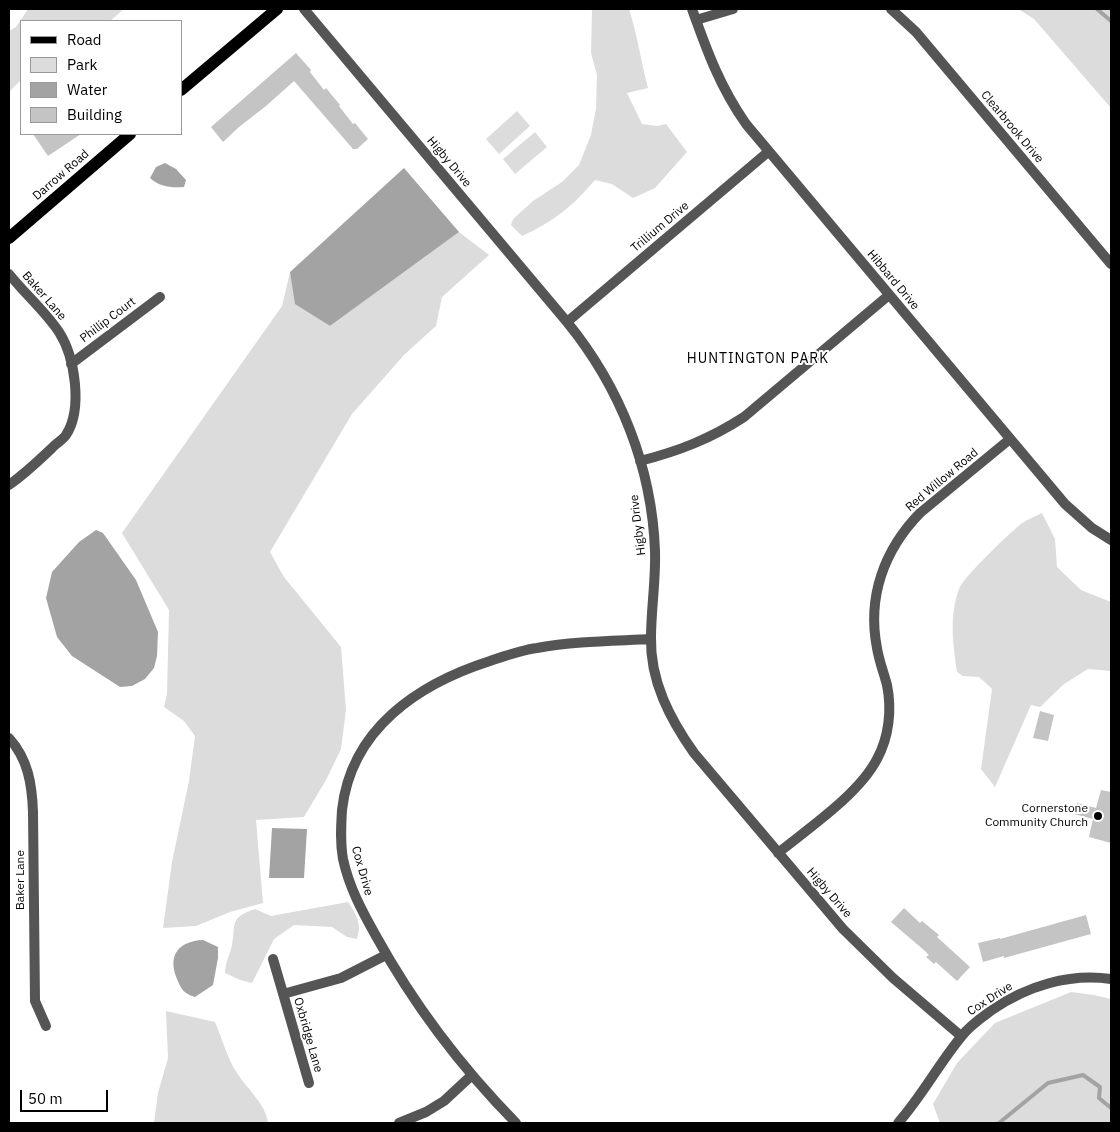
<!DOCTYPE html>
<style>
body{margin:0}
#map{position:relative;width:1120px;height:1132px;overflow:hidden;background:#fff;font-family:"IBM Plex Sans",sans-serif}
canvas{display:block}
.frame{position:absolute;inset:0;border:10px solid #000;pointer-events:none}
.legend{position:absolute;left:20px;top:20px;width:162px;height:115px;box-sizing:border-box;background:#fff;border:1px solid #999;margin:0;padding:6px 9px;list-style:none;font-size:15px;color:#000}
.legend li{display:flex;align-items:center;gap:10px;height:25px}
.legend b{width:25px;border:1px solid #999}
.scale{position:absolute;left:20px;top:1090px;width:88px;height:22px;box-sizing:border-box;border:2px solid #000;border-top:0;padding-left:6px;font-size:15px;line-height:18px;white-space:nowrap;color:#000;-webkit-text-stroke:4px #fff;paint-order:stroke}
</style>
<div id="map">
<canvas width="1120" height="1132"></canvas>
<div class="frame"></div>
<ul class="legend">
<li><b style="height:6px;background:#000"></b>Road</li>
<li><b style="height:14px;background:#dcdcdc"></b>Park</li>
<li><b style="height:14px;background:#a3a3a3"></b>Water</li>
<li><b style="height:14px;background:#c4c4c4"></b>Building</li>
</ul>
<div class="scale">50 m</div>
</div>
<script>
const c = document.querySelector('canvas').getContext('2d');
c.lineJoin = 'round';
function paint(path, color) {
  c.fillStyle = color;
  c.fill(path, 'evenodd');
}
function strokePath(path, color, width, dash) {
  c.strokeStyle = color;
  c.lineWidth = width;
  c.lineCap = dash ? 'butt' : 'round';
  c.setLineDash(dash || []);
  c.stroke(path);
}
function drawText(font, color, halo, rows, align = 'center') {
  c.font = font + ' "IBM Plex Sans",sans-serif';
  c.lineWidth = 4;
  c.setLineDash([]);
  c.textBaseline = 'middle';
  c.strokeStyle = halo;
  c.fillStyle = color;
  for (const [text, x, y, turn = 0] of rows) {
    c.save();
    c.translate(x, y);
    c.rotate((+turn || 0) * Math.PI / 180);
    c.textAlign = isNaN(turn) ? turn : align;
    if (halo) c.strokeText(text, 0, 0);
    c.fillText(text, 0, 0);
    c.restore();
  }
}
const green = new Path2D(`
 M 28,9 L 124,9 L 110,21 L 21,21 L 21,80 L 9,92 L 9,31 L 16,27 Z
 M 592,9 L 629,9 C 637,34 641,61 648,88 L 627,93 L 642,124 L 657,126 L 666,124 L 687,152 L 655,188 L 633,198 L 612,184 L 595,180 C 573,206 553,222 522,236 L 511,225 L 513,219 L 533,201 L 562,182 L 579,165 L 591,135 L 596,109 L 597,75 L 591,53 Z
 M 1018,9 L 1111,9 L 1111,108 L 1034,19 Z
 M 517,111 L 530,126 L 499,154 L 486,139 Z
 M 535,132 L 547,147 L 515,174 L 503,159 Z
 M 459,232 L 489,255 L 442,297 L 436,326 L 404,355 L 352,414 L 270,552 L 284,577 L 341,647 L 346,710 L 341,749 L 326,780 L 304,817 L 256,820 L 263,903 L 230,912 L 196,926 L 163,928 L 172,862 L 189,781 L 195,736 L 184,721 L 164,707 L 167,694 L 169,610 L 122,533 L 282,306 L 290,272 L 296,304 L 330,326 Z
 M 1042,513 L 1055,539 L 1057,567 L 1081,590 L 1111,602 L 1111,671 L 1088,669 L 1064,684 L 1040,707 L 1031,705 L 995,787 L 981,769 L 992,689 L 979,677 L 963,676 L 957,672 C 953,645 949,616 959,589 C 963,577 1010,533 1022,523 C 1028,519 1036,516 1042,513 Z
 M 348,902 C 357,915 362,924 357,939 L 347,937 L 332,927 L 294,925 L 274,939 L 252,983 L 240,980 L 225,973 C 225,962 230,955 232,945 C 236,923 229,918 255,909 L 271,916 Z
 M 1071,992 L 1094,995 L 1111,999 L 1111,1123 L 940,1123 L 933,1104 L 957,1063 L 995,1023 Z
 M 166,1011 L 215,1022 C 222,1038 227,1058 237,1073 C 247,1089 266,1104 268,1123 L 154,1123 L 158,1093 L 168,1058 Z`);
const water = new Path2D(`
 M 165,163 L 176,169 L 186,180 L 184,187 C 171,188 160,187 150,178 L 156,167 Z
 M 404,168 L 459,232 L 330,326 L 295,304 L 290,272 Z
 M 96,530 L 103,533 L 136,580 L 158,632 L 157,656 L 154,668 L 145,679 L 132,686 L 120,687 L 72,656 L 57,637 L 46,598 L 52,572 L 79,542 Z
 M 272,828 L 307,829 L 304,878 L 269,878 Z
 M 203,940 L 218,947 L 218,958 L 213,985 L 195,997 C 184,994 181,989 177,979 C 167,955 179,941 203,940 Z`);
const stream = new Path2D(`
 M 1097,9 L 1111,21
 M 999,1123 L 1048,1083 L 1083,1075 L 1100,1087 L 1099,1098 L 1111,1108`);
const building = new Path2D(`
 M 296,53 L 311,70 L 310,72 L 324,90 L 326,88 L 340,105 L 339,106 L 353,124 L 355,123 L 368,139 L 357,149 L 353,149 L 294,81 L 266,106 L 239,127 L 223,142 L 211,127 Z
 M 33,134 L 81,134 L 48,156 Z
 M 1040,711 L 1054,715 L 1048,741 L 1033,738 Z
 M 1101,790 L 1111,792 L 1111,843 L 1089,837 L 1093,819 L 1074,814 L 1077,803 L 1096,808 Z
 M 904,908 L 920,923 L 922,921 L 939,935 L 937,937 L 970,967 L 957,981 L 936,962 L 934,964 L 926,957 L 929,955 L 925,951 L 891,922 Z
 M 1086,915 L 1091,934 L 1004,958 L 1004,956 L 983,962 L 978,943 L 1000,938 L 1000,939 Z`);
const street = new Path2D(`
 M 304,9 L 567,322 C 620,387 652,467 655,551 C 656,580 651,609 651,638 C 650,681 670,719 694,753 L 843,929 L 893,978 L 961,1036
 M 692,9 C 707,51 720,87 746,124 L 1065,504 L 1092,528 L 1111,540
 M 891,9 L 916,32 L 1111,264
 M 696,20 L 733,9
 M 9,274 C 25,294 45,311 59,332 C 75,357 83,409 66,435 C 63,440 56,443 52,448 C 37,462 26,473 9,485
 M 567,322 L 768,152
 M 71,364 L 160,297
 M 640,461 C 679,451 710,439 744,417 L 889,295
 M 9,738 C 28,759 32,784 33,812 L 35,1001 L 46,1026
 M 778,853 C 809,828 859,794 877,759 C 889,737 892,710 887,685 C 884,673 879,661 877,648 C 867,597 884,550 920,513 L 1010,439
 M 273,959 L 309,1083
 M 283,994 L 341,978 L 386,955
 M 399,1123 L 426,1112 L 444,1101 L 472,1075
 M 516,1123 C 461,1067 414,1005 376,936 C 362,911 349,887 343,859 C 340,843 341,827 342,810 C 351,729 418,684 490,661 C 505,656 521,650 537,648 C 575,641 613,641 651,639
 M 898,1123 C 922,1096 938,1065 961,1037 C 969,1026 981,1018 992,1010 C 1027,986 1069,973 1111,979`);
const primary = new Path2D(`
 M 181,90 L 277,9
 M 9,238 L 130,134`);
const markers = [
 [1098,816,5,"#000"]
];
const streetNames = [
 ["Clearbrook Drive",1012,127,50],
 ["Higby Drive",449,162,50],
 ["Darrow Road",61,175,-41],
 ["Trillium Drive",660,227,-40],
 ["Hibbard Drive",893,280,50],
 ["Baker Lane",44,296,49],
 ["Phillip Court",108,320,-37],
 ["Red Willow Road",942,480,-40],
 ["Higby Drive",638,525,-97],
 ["Cox Drive",362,871,74],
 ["Baker Lane",21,880,-90],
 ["Higby Drive",829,893,49],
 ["Cox Drive",990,999,-33],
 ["Oxbridge Lane",308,1035,74]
];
const poiNames = [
 ["Cornerstone",1088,809],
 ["Community Church",1088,823]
];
const neighbourhoodNames = [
 ["HUNTINGTON PARK",758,359]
];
paint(green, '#dcdcdc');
paint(water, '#a3a3a3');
strokePath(stream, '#a3a3a3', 4);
paint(building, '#c4c4c4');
strokePath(street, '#555', 10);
strokePath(primary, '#000', 12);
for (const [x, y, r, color] of markers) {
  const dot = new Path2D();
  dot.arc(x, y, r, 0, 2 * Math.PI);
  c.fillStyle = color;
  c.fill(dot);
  strokePath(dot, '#fff', 2);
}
drawText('12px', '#000', '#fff', streetNames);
drawText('12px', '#000', '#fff', poiNames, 'right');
c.letterSpacing = '1px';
drawText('14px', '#000', '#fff', neighbourhoodNames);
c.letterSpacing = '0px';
</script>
